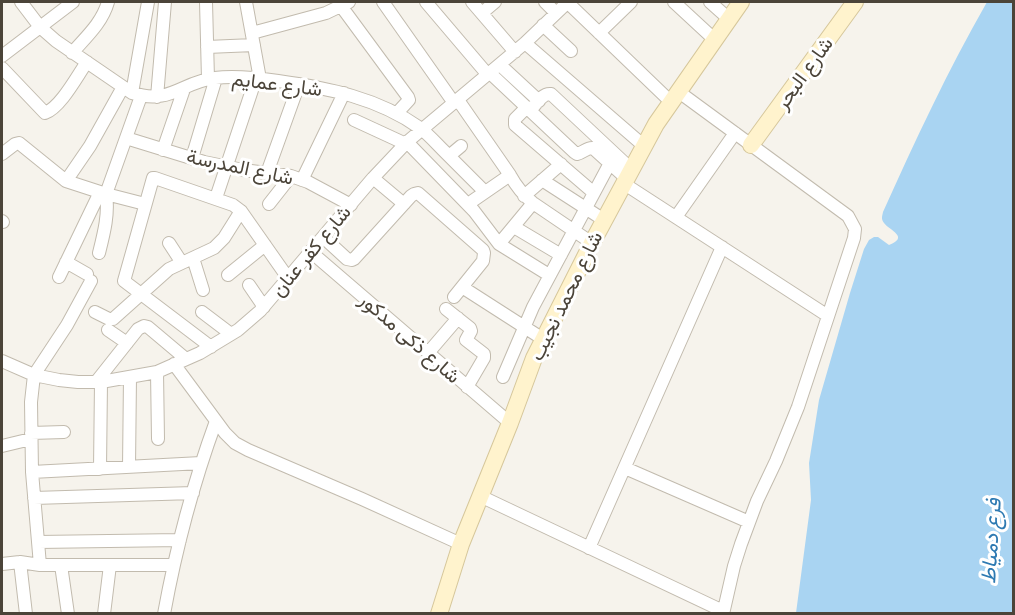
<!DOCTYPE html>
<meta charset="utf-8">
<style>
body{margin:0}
#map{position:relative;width:1015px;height:615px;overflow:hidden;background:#f6f3ec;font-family:"Exo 2",sans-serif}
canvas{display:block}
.frame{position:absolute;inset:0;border:3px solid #4b4439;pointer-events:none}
</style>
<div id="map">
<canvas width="1015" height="615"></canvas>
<div class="frame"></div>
</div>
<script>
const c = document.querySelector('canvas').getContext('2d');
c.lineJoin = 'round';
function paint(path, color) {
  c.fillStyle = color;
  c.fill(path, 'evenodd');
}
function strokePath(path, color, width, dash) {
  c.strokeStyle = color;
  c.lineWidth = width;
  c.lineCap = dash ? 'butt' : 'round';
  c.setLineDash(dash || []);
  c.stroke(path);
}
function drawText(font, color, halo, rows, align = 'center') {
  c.font = font + ' "Exo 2",Vazirmatn,sans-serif';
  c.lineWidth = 6;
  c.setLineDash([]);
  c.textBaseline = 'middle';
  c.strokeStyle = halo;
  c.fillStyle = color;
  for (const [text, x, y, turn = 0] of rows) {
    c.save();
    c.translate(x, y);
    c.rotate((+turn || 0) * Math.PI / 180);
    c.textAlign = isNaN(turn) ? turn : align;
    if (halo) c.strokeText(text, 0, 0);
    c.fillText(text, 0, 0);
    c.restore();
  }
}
const water = new Path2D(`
 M 987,2 L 1014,2 L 1013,613 L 796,613 L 811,500 L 809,463 L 819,400 L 850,293 L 864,249 L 869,240 L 874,237 L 878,237 L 889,245 C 910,237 889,230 884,223 C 881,219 882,217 883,212 C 915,141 948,70 987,2 Z`);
const street = new Path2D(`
 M 21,2 L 40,27 L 56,41 L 132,93 C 171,105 181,82 215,78 C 235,75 258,78 278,81 C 328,88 378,98 420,128 C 428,134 436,143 443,150 C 457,164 471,178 485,192
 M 206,2 L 208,79
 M 246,2 L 260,79
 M 383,2 L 454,103
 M 426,2 L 488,75
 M 472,2 L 515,52
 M 545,2 L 556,13
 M 567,2 L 671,102
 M 674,2 L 715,40
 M 710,2 L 729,19
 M 341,6 L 408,97 L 409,100 L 397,113
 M 482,13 L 495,2
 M 543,25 L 571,51
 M 252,33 L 326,13 L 349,2
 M 599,33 L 631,2
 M 525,43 L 644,146
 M 207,47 L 254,45
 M 72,53 C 86,37 102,23 108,2
 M 2,56 L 73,2
 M 500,65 L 539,101
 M 2,68 L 45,113 C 61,107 77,76 87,62
 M 490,73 L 574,152 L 577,154 C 583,153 587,147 593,148 L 626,178
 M 679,92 L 848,216 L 855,229 L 854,238 L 798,407 L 776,461 L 757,501 L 741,544 L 734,566 L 723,614
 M 132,93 L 148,2
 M 157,97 L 165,2
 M 458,100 L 510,175 C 516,186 523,195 533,203 L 592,243
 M 527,107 L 515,119 L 515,125 L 594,193
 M 531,110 C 536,104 542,93 551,94 L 631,169
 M 354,120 L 406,144
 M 126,138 L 204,162 L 243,170 L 291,176 L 308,182 L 351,205
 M 407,142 L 474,211 L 499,244 L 549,275
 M 163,150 L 184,89
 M 2,154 L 15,144 L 19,143 L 66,181 L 106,194 L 145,204
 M 449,156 L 461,146
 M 192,158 L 216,78
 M 267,173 L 299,84
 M 373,178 L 404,204
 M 302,180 L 344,93
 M 542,180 L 604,220
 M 66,181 L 90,146 L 123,87
 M 623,183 L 828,316
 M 524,196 L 561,164
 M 216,198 L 256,78
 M 269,204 L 291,176
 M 468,204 L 510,175
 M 676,217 L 735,133
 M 2,221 L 3,222
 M 514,227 L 561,255
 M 323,237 L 347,259 L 352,260 L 354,259 L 411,196 L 414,194 L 418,193 L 483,250 L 484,253 L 483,261 L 454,297
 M 169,243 L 182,263
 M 499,244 L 533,203
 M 311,252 L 510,423
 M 99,253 C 104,233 109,214 106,194 L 141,96
 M 193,258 L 203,290
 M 66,262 L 87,274
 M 228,275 L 265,245
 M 59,277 L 100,192
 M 249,285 L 264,307
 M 462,287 L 543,339
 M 446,309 L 470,328 L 471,331 L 466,340 L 484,354 L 484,358 L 467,387
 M 95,312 L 109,319 L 113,319 L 169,269 L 214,248 L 224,238 L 241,211
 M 202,312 L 231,334
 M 108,330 L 127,343
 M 211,347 L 124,281 L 153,178 L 155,178 L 233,205 L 241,211 L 288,278
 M 428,353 L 458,318
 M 2,361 L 34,375 L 59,380 L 78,382 L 101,382 L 157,372 L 200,353 L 238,330 L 260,311 L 373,178 L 407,142 L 525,43 L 568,2
 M 174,364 L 225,433 L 235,443 L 248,450 L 362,499 L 461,544
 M 157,372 L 158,439
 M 503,377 L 533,307 L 610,163
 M 96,382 L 138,329 L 144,326 L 148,327 L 186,359
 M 31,433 L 64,432
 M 2,446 L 31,439
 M 129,467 L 130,377
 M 625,468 L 749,522
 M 100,469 L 101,382
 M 32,472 L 201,463
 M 480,496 L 723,611
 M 34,498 L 193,493
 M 38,542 L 180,540
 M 589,548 L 722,247
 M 20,562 L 26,614
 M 2,564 L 20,562 L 40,565 L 174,565
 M 40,565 L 32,472 L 31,402 L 34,375 L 67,325 L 91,281
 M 61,565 L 68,614
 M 104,614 L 110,565
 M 164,614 C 176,548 193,484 216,421`);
const secondary = new Path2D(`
 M 751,145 L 855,2
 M 439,614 L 461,544 L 510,423 L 534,358 L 592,243 L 656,124 L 741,2`);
const streetNames = [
 ["شارع البحر",804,73,-54],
 ["شارع عمايم",277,84,7],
 ["شارع المدرسة",240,167,12],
 ["شارع كفر عنان",311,251,-50],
 ["شارع محمد نجيب",566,296,-64],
 ["شارع ذكى مدكور",410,338,41]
];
const waterNames = [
 ["فرع دمياط",991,541,-86]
];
paint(water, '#a9d4f2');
strokePath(street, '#c2bbae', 14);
strokePath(secondary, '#d6c79b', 18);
strokePath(street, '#fff', 12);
strokePath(secondary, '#fff3cd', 16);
drawText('20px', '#4b4439', '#fff', streetNames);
drawText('italic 21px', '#2e7ab2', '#fff', waterNames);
</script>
